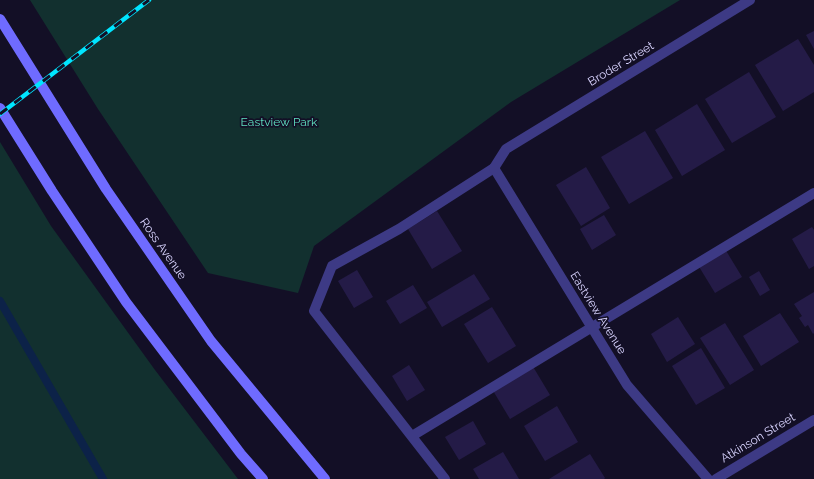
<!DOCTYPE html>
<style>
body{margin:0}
canvas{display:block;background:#130f26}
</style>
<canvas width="814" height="479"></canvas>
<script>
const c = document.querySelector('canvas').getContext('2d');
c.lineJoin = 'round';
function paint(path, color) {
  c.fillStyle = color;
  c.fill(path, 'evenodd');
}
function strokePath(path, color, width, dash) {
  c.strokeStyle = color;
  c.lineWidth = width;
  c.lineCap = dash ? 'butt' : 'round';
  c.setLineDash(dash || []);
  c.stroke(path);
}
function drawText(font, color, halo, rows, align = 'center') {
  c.font = font + ' Raleway,sans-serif';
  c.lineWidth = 3.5;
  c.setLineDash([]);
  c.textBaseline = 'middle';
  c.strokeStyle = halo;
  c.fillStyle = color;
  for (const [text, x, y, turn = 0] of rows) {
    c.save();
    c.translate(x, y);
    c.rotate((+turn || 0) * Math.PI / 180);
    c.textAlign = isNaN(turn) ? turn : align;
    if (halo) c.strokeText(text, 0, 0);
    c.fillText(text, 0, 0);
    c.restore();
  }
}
const green = new Path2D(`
 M 30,0 L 680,0 L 511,102 L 314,246 L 298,293 L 208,273 L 98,109 Z
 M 0,142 L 51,226 L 155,370 L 238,479 L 0,479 Z`);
const stream = new Path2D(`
 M 0,301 L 103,479`);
const building = new Path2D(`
 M 814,31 L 814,49 L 806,35 Z
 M 798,39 L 814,65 L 814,92 L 783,111 L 755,65 Z
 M 749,72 L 776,117 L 732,143 L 705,99 Z
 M 697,104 L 725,150 L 682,176 L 655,130 Z
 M 645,131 L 673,178 L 629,204 L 601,157 Z
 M 586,167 L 610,208 L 581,226 L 556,185 Z
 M 437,211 L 462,251 L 432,269 L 408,229 Z
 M 604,215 L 616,235 L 592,250 L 580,229 Z
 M 812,227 L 814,230 L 814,266 L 809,269 L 792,239 Z
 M 725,249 L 742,277 L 715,293 L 698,265 Z
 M 357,270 L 373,297 L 354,308 L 338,281 Z
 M 759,271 L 770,290 L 760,296 L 749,277 Z
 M 474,274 L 490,299 L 442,327 L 427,302 Z
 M 413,285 L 427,308 L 400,324 L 386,301 Z
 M 814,292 L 814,333 L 813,334 L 808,325 L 805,327 L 799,318 L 802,316 L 794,304 Z
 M 492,307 L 516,346 L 488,363 L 464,324 Z
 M 780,313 L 799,342 L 761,366 L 743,336 Z
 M 678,317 L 695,344 L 667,362 L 651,334 Z
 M 725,323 L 754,370 L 730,385 L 700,338 Z
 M 701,348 L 725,388 L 696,405 L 672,366 Z
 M 409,365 L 425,390 L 407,401 L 392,376 Z
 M 532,365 L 550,395 L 510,419 L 492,389 Z
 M 557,406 L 578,442 L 545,461 L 524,426 Z
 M 473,421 L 486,444 L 459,460 L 445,437 Z
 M 503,452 L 519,479 L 479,479 L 473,469 Z
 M 590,454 L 605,478 L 604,479 L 549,479 Z`);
const lane = new Path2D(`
 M 412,436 L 814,193
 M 445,479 L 314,311 L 332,266 L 399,229 L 494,168`);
const street = new Path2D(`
 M 708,479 L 627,385 L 494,168 L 506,149 L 750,0
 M 716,479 L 814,420`);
const secondary = new Path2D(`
 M 0,19 L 106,189 L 211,341 L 325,479
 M 0,108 L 52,191 L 126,302 L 241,454 L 263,479`);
const rail = new Path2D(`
 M 0,114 L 149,0`);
const streetNames = [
 ["Broder Street",621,64,-31],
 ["Ross Avenue",163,249,55],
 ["Eastview Avenue",598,313,58],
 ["Atkinson Street",758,438,-31]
];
const parkNames = [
 ["Eastview Park",279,122]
];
paint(green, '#12302f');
strokePath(stream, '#0c2248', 8);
paint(building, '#241b47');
strokePath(lane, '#3d3a85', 10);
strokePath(street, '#3d3a85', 10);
strokePath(secondary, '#6f6bff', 10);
strokePath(rail, '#00e5ff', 4.5);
strokePath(rail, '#130f26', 3, [9]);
drawText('12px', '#d9d4ff', '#130f26', streetNames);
drawText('12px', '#5fe0c0', '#130f26', parkNames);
</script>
